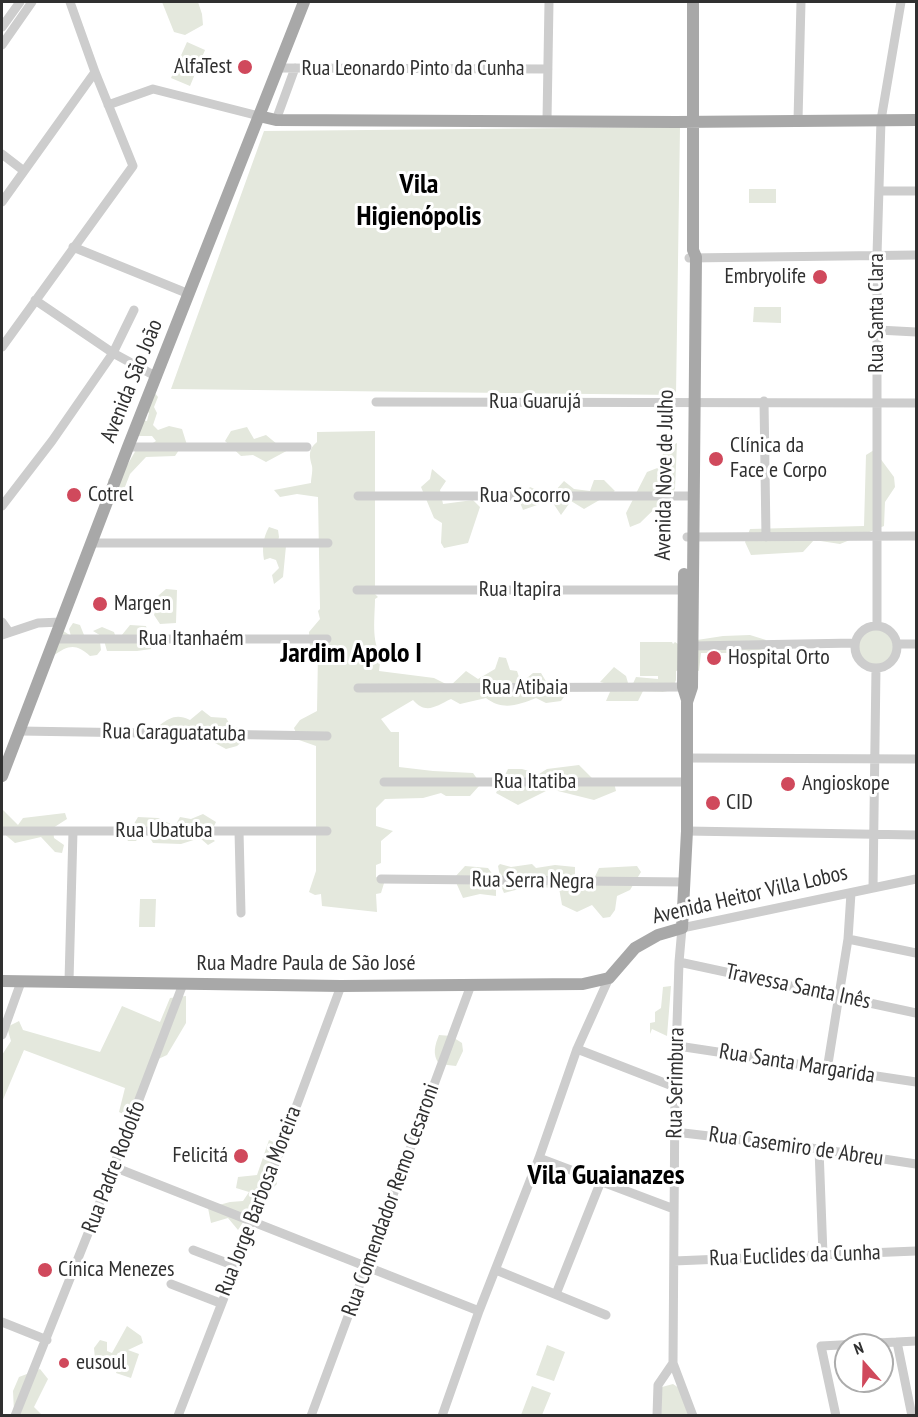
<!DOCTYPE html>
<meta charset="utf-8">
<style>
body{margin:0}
#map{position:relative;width:918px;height:1417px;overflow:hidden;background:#fff;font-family:"PT Sans Narrow",sans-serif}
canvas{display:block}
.frame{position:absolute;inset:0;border:3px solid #303030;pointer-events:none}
.north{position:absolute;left:834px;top:1333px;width:60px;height:60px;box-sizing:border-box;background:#fff;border:2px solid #acacac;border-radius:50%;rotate:340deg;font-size:16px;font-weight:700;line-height:24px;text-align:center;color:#303030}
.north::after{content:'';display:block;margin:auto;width:21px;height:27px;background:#d0495c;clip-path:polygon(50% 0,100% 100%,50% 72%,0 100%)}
</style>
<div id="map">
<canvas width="918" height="1417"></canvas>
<div class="frame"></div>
<div class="north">N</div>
</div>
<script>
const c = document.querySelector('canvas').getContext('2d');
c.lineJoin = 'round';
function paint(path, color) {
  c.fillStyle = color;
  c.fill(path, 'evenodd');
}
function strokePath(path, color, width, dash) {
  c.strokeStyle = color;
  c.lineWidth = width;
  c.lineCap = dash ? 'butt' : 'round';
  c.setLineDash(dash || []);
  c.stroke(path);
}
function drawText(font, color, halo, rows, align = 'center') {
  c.font = font + ' "PT Sans Narrow",sans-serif';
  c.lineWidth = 6;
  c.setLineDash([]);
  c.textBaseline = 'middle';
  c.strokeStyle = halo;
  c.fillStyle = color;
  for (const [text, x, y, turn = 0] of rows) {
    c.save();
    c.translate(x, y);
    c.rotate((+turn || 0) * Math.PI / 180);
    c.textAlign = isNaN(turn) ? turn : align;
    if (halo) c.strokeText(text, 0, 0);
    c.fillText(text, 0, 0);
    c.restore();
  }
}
const green = new Path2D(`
 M 162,2 L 198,2 L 202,14 L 203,25 L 185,35 L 174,32 Z
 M 187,42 L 205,50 L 190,86 L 171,78 Z
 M 680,127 L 676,395 L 171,389 L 264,131 Z
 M 749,189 L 776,189 L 776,203 L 749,203 Z
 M 754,307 L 781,307 L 781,323 L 753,322 Z
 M 154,392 L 158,397 L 154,407 L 157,413 L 153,425 L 158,430 L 169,426 L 182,429 L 187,445 L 181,447 L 175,456 L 146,457 L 130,474 L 123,492 L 110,488 L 108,480 L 114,473 L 125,469 L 136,450 L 148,446 L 156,441 L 152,436 L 139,436 L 138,419 L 147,421 L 149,413 L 141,407 Z
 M 247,427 L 254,439 L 266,435 L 277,444 L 292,448 L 266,462 L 253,455 L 241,456 L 225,441 L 231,431 Z
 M 375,431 L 375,594 L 378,597 L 375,599 C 375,616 371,642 381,655 L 379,671 L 434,678 L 450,686 L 466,671 L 478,679 L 495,669 L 499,657 L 506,658 L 510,670 L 517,671 L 521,683 L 533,673 L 541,673 L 547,683 L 559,684 L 566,694 L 561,701 L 546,703 L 536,698 C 518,705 503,711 486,698 L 460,704 L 451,699 C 436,706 426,715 413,700 L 381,719 L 391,732 L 399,732 L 399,767 L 433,771 L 473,773 L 478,780 L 479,786 L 470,796 L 446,796 L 441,793 L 423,798 L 385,799 L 376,808 L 376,826 L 393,831 L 381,841 L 381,863 L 376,865 L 376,877 L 385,880 L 381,893 L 376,894 L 377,912 L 322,906 L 321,894 L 315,895 L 309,892 L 316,871 L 316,746 L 299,740 L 294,728 L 300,720 L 317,711 L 318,653 L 310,647 L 309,632 L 320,619 L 318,611 L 320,609 L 318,497 L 297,494 L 280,497 L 274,490 L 311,483 C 311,478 313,471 312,466 C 309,456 308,449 317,442 L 317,432 Z
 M 677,443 L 675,489 L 640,523 L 630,527 L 626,513 L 647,472 L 660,467 L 664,449 Z
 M 874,450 L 894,477 L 895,487 L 885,502 L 884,526 L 840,544 L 814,540 L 803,552 L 751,555 L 745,542 L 750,529 L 864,526 L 866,455 Z
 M 432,469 L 446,481 L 440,490 L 443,504 L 473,500 L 480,507 L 468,543 L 444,548 L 441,543 L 442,523 L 434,518 L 421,487 L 430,479 Z
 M 594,480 L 604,480 L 615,491 L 584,509 L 571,501 L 561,515 L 551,500 L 523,510 L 519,500 L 530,487 L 539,491 L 555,491 L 564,481 L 574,489 L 590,491 Z
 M 269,527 L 278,530 L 279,537 L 277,544 L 286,546 L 283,577 L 274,584 L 272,575 L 279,568 L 276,560 L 270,558 L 264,560 C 262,548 263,538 269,527 Z
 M 166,589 L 177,590 L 176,623 L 160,624 L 154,615 L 156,608 L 154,603 L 159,595 Z
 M 73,623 L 80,625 L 84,635 L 100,642 L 101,650 L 97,655 L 90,656 C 76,643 68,645 53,656 L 62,630 L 71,636 L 69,629 Z
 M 130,625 L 146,626 L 151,649 L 137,651 L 107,651 L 103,637 L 93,631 L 102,627 L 114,632 L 117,641 Z
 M858 647a18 18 0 1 1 36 0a18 18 0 1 1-36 0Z
 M 750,635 L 766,640 L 763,649 L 744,654 L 734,659 L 732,653 L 701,653 L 699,671 L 686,667 L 676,671 L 676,680 L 672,690 L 663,692 L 643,691 L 638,701 L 606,701 L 613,685 L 600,682 L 614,667 L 626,676 L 630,690 L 636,677 L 658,679 L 658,676 L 640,676 L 640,642 L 672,642 L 673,644 L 675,642 L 688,651 L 697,640 L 723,636 Z
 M 202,710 L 211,717 L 226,718 L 231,726 L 239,728 L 245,739 L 237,746 L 226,749 L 204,737 L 188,740 L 160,738 L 160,725 C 171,717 177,714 190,720 Z
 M 579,765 L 592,778 L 613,778 L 616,791 L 594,800 L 550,789 L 518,805 L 496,793 L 508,769 L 522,769 L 539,774 L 547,769 Z
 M 2,809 L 18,825 L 23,818 L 65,813 L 67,819 L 53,828 L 54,838 L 64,845 L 62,853 L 55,852 L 41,837 L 15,843 L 2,832 Z
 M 203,814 L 216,822 L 209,836 L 215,841 L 208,845 L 200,838 L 181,844 L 153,843 L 148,835 L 140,835 L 136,841 L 128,841 L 125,835 L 128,834 L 138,817 L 158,818 L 175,826 L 180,817 L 191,819 Z
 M 500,864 L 511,867 L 532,864 L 536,868 L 555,865 L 575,867 L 575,882 L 593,881 L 599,868 L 637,866 L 641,872 L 630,890 L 617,896 L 615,910 L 610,917 L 603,918 L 592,905 L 577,912 L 562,905 L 559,888 L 527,887 L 504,893 L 501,886 L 509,886 L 510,881 L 500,876 L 498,866 Z
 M 465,866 L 488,868 L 496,879 L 496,896 L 480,894 L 463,898 L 454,878 Z
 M 140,899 L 156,899 L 155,927 L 139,927 Z
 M 671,986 L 667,1036 L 652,1029 L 650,1034 L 650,1023 L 655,1022 L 655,1012 L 661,1008 L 663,987 Z
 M 186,996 L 186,1023 L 167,1055 L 154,1061 L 127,1116 L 119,1112 L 125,1088 L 24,1050 L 2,1102 L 2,1055 L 11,1041 L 7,1027 L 19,1021 L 23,1030 L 100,1052 L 122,1006 L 160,1022 L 170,998 Z
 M 439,1035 L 451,1036 L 462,1043 L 463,1051 L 456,1066 L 439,1064 C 432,1054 435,1045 439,1035 Z
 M 269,1140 L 280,1145 L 273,1164 L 277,1184 L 251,1210 L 238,1230 L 228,1218 L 211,1223 L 208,1208 L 230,1202 L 243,1201 L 249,1192 L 236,1188 L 238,1177 L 257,1175 Z
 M 127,1326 L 141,1336 L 143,1343 L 128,1350 L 139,1354 L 131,1378 L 116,1373 L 123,1352 L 118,1353 L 111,1364 L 95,1359 L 94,1348 L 100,1340 L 107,1342 L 107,1351 L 112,1353 Z
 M 547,1345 L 565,1352 L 554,1381 L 536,1375 Z
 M 40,1369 L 48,1379 L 34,1407 L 42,1415 L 18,1415 L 14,1412 L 13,1391 L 19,1377 Z
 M 673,1384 L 679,1388 L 688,1415 L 661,1416 L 662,1387 Z
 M 532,1386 L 551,1393 L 542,1415 L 521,1415 Z`);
const minor = new Path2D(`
 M 2,27 L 20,2
 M 2,45 L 32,2
 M 279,68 L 548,69
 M 108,105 L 153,89 L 259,116
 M 276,120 L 295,68
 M 547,120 L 549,2
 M 798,120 L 801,2
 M 2,154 L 24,171
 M 879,191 L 916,191
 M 2,202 L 95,72
 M 73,247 L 189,294
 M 689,258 L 916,255
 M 35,300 L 113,353 L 157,377
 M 878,330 L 916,332
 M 2,347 L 133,166 L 95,72 L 70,2
 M 764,401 L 766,537
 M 376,402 L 916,403
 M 128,447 L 307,447
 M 358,496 L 692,496
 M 2,506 L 52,441 L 113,353 L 134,310
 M 687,537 L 916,536
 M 92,543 L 328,543
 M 357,590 L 684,590
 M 2,622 L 9,632
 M855 647a21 21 0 1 1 42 0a21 21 0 1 1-42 0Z
 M 877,626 L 877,255 L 881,120 L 901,2
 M 2,635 L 38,623 L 61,622
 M 55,639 L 327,639
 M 897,644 L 916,644
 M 692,646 L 855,643
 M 358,688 L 689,687
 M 20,731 L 327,736
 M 687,758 L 916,759
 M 384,782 L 687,782
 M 2,831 L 327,831
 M 239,831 L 241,913
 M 687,831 L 916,835
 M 381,879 L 685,882
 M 873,888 L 876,668
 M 848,939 L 916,953
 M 679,962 L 916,1013
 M 69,981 L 73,831
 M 2,1035 L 21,982
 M 678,1046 L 916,1082
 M 577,1049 L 675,1087
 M 827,1070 L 848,939 L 851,893
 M 675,1132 L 819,1149 L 916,1164
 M 819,1149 L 823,1255
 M 539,1158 L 674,1209
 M 114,1167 L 479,1311
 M 193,1250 L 235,1266
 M 674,1261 L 916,1251
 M 496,1270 L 606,1315
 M 171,1284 L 220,1303
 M 556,1294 L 601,1181
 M 2,1322 L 47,1340
 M 897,1342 L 912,1416
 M 15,1416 L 89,1231 L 183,984
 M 178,1416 L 253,1223 L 341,986
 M 311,1416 L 471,985
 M 442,1416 L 479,1311 L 539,1158 L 577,1049 L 609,978
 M 657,1416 L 658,1385 L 673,1363
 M 693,1416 L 673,1363 L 675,1087 L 679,962 L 682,928 L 916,879
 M 836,1416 L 821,1346 L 916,1341`);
const major = new Path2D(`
 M 259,116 L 276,120 L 676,122 L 916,120
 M 684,574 L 683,687 L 687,700
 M 2,776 L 128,447 L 304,2
 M 2,981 L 341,986 L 583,984 L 609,978 L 635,948 L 658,935 L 682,928 L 687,831 L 687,702 L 692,687 L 696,257 L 693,250 L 693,2`);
const markers = [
 [245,67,8,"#d0495c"],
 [820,277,8,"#d0495c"],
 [716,459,8,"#d0495c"],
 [74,495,8,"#d0495c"],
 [100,604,8,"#d0495c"],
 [714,658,8,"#d0495c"],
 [788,784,8,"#d0495c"],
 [713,803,8,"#d0495c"],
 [241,1156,8,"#d0495c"],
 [45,1270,8,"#d0495c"],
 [64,1363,6,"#d0495c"]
];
const poiNames = [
 ["AlfaTest",232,67,"right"],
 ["Embryolife",806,277,"right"],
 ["Clínica da",730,446],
 ["Face e Corpo",730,471],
 ["Cotrel",88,495],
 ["Margen",114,604],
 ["Hospital Orto",728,658],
 ["Angioskope",802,784],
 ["CID",726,803],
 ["Felicitá",228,1156,"right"],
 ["Cínica Menezes",58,1270],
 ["eusoul",76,1363]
];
const streetNames = [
 ["Rua Leonardo Pinto da Cunha",413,69],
 ["Rua Santa Clara",877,313,-90],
 ["Avenida São João",132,381,-68],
 ["Rua Guarujá",535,402],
 ["Avenida Nove de Julho",665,475,-89],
 ["Rua Socorro",525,496],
 ["Rua Itapira",520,590],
 ["Rua Itanhaém",191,639],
 ["Rua Atibaia",525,688],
 ["Rua Caraguatatuba",174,733,1],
 ["Rua Itatiba",535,782],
 ["Rua Ubatuba",164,831],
 ["Rua Serra Negra",533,881,1],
 ["Avenida Heitor Villa Lobos",750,895,-13],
 ["Rua Madre Paula de São José",306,964],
 ["Travessa Santa Inês",798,987,12],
 ["Rua Santa Margarida",797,1064,9],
 ["Rua Serimbura",676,1083,-89],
 ["Rua Casemiro de Abreu",796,1147,8],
 ["Rua Padre Rodolfo",114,1167,-69],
 ["Rua Comendador Remo Cesaroni",391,1200,-70],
 ["Rua Jorge Barbosa Moreira",259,1201,-69],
 ["Rua Euclides da Cunha",795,1256,-2]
];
const districtNames = [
 ["Vila",419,185],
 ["Higienópolis",419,217],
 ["Jardim Apolo I",351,654],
 ["Vila Guaianazes",606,1176]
];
paint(green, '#e4e8dd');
strokePath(minor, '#cdcdcd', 9);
strokePath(major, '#a8a8a8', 12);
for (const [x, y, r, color] of markers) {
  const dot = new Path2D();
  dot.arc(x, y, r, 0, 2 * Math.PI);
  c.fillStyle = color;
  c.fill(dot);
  strokePath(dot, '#fff', 2);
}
drawText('22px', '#303030', '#fff', poiNames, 'left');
drawText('22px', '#303030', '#fff', streetNames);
drawText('bold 28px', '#000', '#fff', districtNames);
</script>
